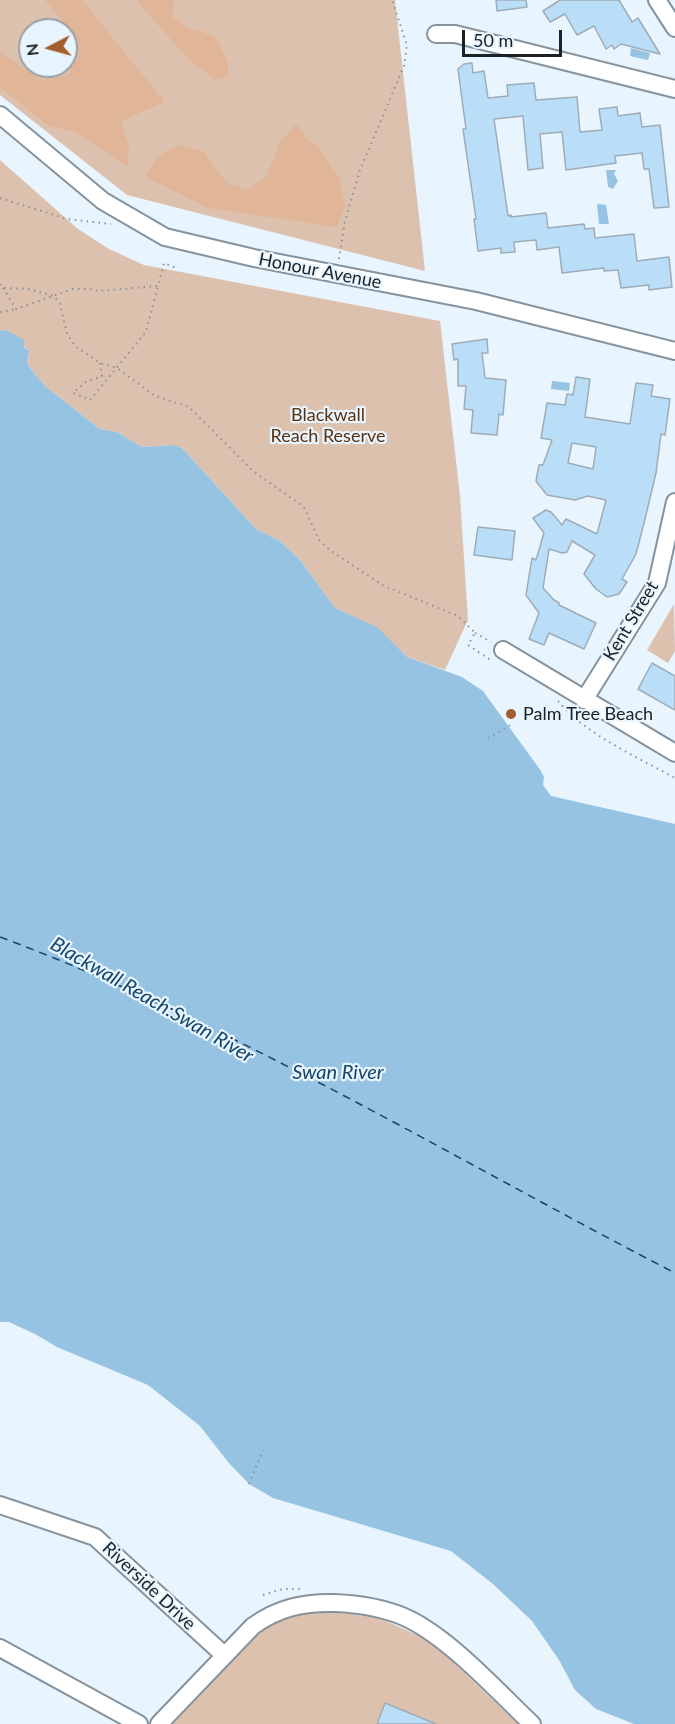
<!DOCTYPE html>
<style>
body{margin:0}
#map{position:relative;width:675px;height:1724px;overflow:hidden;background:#e8f4fe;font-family:Lato,sans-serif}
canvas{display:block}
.north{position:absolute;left:18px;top:18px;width:60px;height:60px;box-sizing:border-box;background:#e8f4fe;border:2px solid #96a0a7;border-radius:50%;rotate:264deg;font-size:16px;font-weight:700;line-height:24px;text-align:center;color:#1b2125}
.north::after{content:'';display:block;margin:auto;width:21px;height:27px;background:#a25f2d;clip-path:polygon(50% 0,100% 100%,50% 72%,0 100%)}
.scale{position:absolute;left:462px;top:30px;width:100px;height:27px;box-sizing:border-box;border:3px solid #1b2125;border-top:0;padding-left:8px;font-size:18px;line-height:21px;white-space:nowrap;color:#1b2125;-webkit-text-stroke:4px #e8f4fe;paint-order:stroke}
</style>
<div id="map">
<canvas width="675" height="1724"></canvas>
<div class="north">N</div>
<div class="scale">50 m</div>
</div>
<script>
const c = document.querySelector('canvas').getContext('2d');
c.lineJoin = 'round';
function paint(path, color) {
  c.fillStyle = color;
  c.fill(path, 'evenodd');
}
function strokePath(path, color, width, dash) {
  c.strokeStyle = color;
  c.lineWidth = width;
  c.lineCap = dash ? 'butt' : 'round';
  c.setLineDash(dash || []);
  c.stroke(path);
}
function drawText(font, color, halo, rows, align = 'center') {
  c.font = font + ' Lato,sans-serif';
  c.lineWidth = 4.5;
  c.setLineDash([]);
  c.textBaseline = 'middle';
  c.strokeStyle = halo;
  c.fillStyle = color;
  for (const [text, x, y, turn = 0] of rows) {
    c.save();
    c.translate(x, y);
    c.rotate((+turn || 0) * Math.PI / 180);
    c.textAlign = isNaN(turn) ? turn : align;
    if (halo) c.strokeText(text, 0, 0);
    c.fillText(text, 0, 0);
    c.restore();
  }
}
const green = new Path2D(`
 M 0,0 L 395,0 L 425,271 L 127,195 L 0,95 ZM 30,30 L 66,30 L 66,66 L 30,66 Z
 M 0,160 L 78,229 L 109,249 L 144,265 L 440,321 L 460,496 L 468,620 L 445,670 L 407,657 L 376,627 L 335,608 L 301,561 L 280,541 L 256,529 L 182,448 L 174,445 L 142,447 L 117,432 L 100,429 L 45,386 L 29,367 L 27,360 L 29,351 L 6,330 L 0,331 Z
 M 674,604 L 675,651 L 668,663 L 647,650 Z
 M 324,1611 L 379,1618 L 431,1641 L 518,1724 L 171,1724 L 243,1644 L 269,1623 L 298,1613 Z`);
const forest = new Path2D(`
 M 45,0 L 82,0 L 165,102 L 121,121 L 129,147 L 128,166 L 75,132 L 47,125 L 0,87 L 0,51 L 14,62 L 43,80 L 67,75 L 78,58 L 74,34 Z
 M 136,0 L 174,0 L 173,17 L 188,27 L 216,37 L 228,63 L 228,76 L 215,80 L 188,59 Z
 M 296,124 L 308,140 L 319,148 L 339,177 L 345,206 L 337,227 L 208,208 L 145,177 L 158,156 L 180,145 L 204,152 L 227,183 L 247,190 L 267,176 L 279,143 Z`);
const water = new Path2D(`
 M 631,48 L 650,53 L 648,60 L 630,56 Z
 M 606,170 L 616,170 L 614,174 L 618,181 L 613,189 L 608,187 Z
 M 597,204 L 606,205 L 609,224 L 599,224 Z
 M 6,330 L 24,340 L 24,347 L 29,351 L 27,360 L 29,367 L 45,386 L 100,429 L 117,432 L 142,447 L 174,445 L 182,448 L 256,529 L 280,541 L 301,561 L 335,608 L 377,627 L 407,657 L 462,677 L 483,691 L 541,771 L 544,777 L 543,785 L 551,796 L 675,824 L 675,1724 L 634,1724 L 596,1709 L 575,1690 L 559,1660 L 532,1621 L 493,1584 L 451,1551 L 273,1498 L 249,1484 L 228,1462 L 200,1426 L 148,1385 L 57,1347 L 35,1334 L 9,1322 L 0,1322 L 0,331 Z
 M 552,381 L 570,383 L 569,391 L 551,389 Z`);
const ferry = new Path2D(`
 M 0,937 C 236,1025 452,1158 675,1273`);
const building = new Path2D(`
 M 496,0 L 526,0 L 527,7 L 497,11 Z
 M 560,0 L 619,0 L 632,22 L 638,18 L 660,54 L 621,44 L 614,49 L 612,45 L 606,49 L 594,26 L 577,35 L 565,14 L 550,22 L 543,11 Z
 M 472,63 L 473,73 L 484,71 L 488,98 L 508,96 L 507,85 L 534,83 L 536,100 L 577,97 L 580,132 L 602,130 L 599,109 L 617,107 L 618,116 L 640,113 L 642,127 L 660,125 L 669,207 L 654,208 L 649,169 L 644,169 L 642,153 L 615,156 L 616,163 L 566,170 L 562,132 L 540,134 L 543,168 L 528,170 L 523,116 L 494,119 L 508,216 L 511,215 L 511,217 L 546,213 L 548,228 L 584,224 L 585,229 L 594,228 L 595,238 L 634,234 L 637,261 L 669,257 L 672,287 L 649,290 L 649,285 L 621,288 L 618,270 L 604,271 L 604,268 L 562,273 L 559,247 L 537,250 L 536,240 L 514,242 L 515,252 L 501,253 L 501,248 L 478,251 L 474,219 L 476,219 L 463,129 L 466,129 L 458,69 L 464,64 Z
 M 487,339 L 488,353 L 482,353 L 485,378 L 506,380 L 503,415 L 499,414 L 497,435 L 471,433 L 473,410 L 464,409 L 466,386 L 458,386 L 458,359 L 454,360 L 452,344 Z
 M 576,377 L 590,379 L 585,417 L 630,424 L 636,383 L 653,385 L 651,396 L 670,399 L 665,435 L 661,434 L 656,473 L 644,523 L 636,554 L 622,579 L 627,582 L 619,594 L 607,597 L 596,589 L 584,574 L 595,555 L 572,541 L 567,552 L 562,553 L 549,549 L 543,588 L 554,600 L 559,603 L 559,605 L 596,623 L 584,649 L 549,633 L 544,645 L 529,639 L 539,613 L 526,595 L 532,558 L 536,560 L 544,533 L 533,518 L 546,510 L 551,512 L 562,525 L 566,519 L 597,534 L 606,500 L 588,496 L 575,500 L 547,495 L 536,481 L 539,465 L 543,465 L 552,440 L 541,438 L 547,403 L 565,405 L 567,394 L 573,395 ZM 572,443 L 596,447 L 593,469 L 568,463 Z
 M 478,527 L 515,531 L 512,560 L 474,555 Z
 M 652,663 L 675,676 L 675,710 L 638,689 Z
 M 385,1703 L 436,1724 L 377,1724 Z`);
const path = new Path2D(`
 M 0,198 L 67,219 L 111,224
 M 339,259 L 345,221 L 360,170 L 404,66 L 407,45 L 392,0
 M 0,284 L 3,288 L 28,289 L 54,296 L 60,304 L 67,334 L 75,346 L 100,363 L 117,368 L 155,396 L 189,407 L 253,471 L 304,507 L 319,540 L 330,550 L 382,585 L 458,616 L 475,633 L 468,645 L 492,661
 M 3,288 L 16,309 L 73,289 L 88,289 L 99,291 L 158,286 L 164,263 L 176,268
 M 0,312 L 16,309
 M 100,363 L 102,376 L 86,382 L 73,393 L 90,400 L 146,332 L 158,286
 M 475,633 L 491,642
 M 558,701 C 585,734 637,757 675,778
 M 488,738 L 514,723
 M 249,1484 L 263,1450
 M 263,1595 L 283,1589 L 304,1589`);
const minor = new Path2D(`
 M 657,0 L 675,28
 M 436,34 L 455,34 L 675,89
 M 0,115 L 103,201 L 165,237 L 254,258 L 476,301 L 675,351
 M 503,650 L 675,753
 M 584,700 L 657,583 L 675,502
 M 0,1505 L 95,1537 L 224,1655
 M 0,1648 L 139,1724
 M 159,1724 L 253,1626 C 278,1608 304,1602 335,1603 C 357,1604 380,1607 402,1616 C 446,1634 497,1691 532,1724`);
const markers = [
 [511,714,6,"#a25f2d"]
];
const streetNames = [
 ["Honour Avenue",320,271,11],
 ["Kent Street",631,621,-59],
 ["Riverside Drive",149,1586,43]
];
const parkNames = [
 ["Blackwall",328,415],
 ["Reach Reserve",328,436]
];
const poiNames = [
 ["Palm Tree Beach",523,714]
];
const waterNames = [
 ["Blackwall Reach:Swan River",152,1000,30],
 ["Swan River",338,1073]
];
paint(green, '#ddc1af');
paint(forest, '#e1b598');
paint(water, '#97c3e3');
strokePath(ferry, '#134666', 1.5, [8, 6]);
paint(building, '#bbdef8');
strokePath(building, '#9dacb8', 1.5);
strokePath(minor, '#84939e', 20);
strokePath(path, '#889299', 2, [1.5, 4.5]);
strokePath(minor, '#fff', 16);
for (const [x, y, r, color] of markers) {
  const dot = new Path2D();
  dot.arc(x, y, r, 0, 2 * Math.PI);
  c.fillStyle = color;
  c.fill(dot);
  strokePath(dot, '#e8f4fe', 2);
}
drawText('18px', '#1b2125', '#e8f4fe', streetNames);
drawText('18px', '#5a300f', '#e8f4fe', parkNames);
drawText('18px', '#1b2125', '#e8f4fe', poiNames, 'left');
drawText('italic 20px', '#134666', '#e8f4fe', waterNames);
</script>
